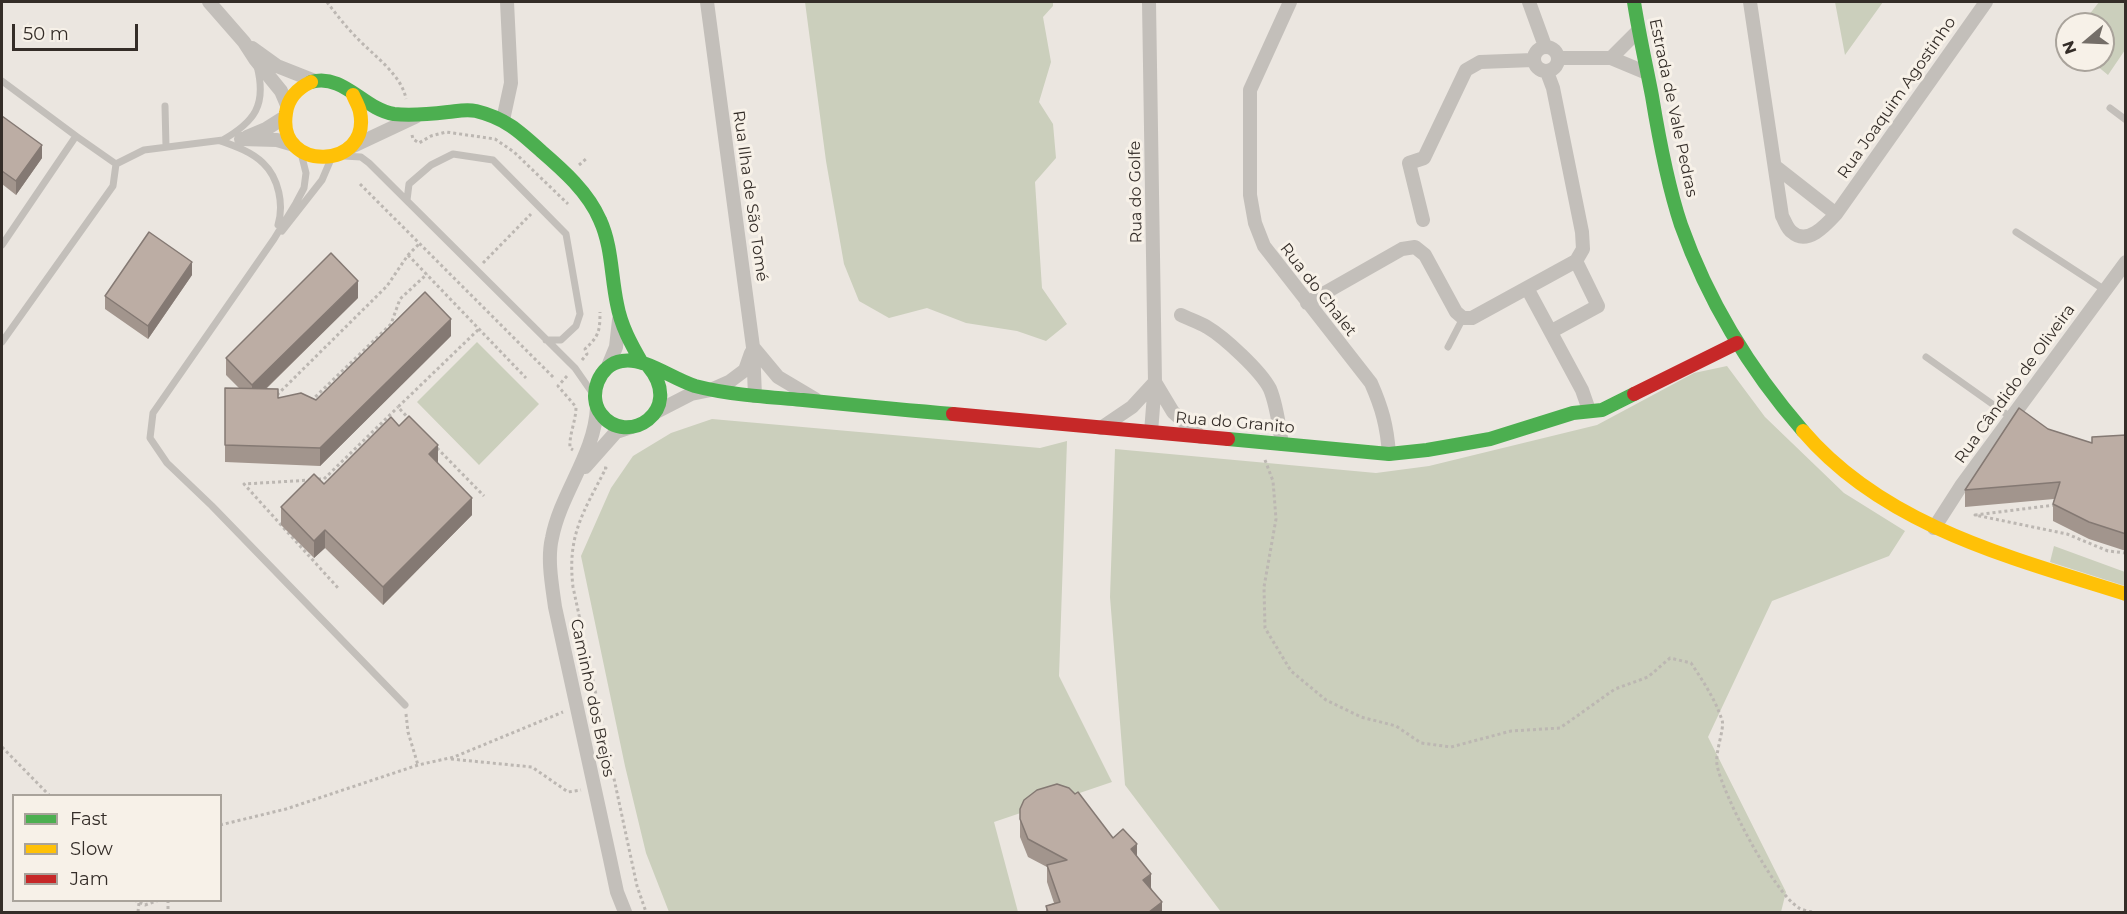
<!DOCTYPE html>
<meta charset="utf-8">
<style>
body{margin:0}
#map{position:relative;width:2127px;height:914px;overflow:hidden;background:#ebe6e0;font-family:Montserrat,sans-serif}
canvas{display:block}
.frame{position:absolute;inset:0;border:3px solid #342d28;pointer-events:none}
.legend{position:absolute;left:12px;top:794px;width:210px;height:108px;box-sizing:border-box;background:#f7f1e8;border:2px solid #a9a39b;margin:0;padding:8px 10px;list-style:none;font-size:18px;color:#342d28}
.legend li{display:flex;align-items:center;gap:12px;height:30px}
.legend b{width:30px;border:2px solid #a9a39b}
.north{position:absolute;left:2055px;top:12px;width:60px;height:60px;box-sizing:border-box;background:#f7f1e8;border:2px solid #a9a39b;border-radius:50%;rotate:251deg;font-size:16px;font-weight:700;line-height:24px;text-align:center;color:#342d28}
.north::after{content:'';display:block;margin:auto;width:21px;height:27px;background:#746e68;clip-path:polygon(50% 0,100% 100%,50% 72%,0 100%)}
.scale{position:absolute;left:12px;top:24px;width:126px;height:27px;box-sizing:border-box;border:3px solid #342d28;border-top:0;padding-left:8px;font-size:18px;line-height:21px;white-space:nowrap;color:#342d28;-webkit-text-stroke:4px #f7f1e8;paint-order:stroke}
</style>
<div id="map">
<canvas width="2127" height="914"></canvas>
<div class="frame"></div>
<ul class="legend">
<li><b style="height:8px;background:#4caf50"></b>Fast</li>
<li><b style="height:8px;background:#ffc107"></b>Slow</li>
<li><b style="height:8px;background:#c62828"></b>Jam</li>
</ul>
<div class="north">N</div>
<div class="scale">50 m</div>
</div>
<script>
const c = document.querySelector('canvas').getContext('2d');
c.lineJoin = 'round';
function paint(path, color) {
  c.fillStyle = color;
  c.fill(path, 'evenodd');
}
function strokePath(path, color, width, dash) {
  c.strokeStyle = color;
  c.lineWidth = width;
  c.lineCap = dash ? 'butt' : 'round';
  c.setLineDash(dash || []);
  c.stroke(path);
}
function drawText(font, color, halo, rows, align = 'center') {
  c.font = font + ' Montserrat,sans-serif';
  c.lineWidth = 6;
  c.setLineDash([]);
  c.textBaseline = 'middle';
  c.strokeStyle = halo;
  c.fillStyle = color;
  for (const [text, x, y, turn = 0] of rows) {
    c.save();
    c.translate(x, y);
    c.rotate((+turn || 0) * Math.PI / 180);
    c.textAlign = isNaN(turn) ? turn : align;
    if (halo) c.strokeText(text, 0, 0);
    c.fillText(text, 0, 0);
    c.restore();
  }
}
const green = new Path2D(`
 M 805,2 L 1053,2 L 1053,6 L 1043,17 L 1051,62 L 1039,102 L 1053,124 L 1056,158 L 1035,182 L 1042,288 L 1067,324 L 1046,341 L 1017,331 L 966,323 L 927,308 L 889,318 L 859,301 L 844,264 L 826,161 Z
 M 1835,2 L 1883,2 L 1845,55 Z
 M 2099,2 L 2125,2 L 2125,50 L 2108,75 L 2090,60 L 2103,60 L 2103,24 L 2082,24 Z
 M 477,342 L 539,404 L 479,465 L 417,402 Z
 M 1727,366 L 1765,417 L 1844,493 L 1905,531 L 1889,556 L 1772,601 L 1708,737 L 1786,892 L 1781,912 L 1221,912 L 1125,785 L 1110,597 L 1115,449 L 1376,473 L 1429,466 L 1597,425 L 1694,373 Z
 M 712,419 L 1040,448 L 1067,441 L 1059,676 L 1112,782 L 994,822 L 1018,912 L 669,912 L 646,853 L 625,766 L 581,556 L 611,488 L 633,456 L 671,433 Z
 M 2054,546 L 2125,572 L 2125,586 L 2050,562 Z`);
const path = new Path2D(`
 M 327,2 C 336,14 346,27 357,38 C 373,55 402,75 406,99
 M 412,135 L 413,139 L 419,143 L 431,136 L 446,132 L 495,139 L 514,152 L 568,204
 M 579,165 L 587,158
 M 360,184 L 554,378
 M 408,255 L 526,378
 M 483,263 L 531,214
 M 582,360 L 587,354 L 585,349 C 599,336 600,331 600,312
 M 567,376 L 558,386 L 576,407 C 576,421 569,434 570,448 L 573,450
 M 277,395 L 387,286 L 408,255 L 419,244
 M 311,401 L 391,324 L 400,299 L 427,274
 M 410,420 L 398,407 L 479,329
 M 437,448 L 484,496
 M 1265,460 L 1273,481 L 1276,519 L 1264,587 L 1265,628 L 1291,671 L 1326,700 L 1361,717 L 1396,726 L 1421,743 L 1451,747 L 1511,731 L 1560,728 L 1615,689 L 1648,677 L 1670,658 L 1691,663 C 1703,681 1715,699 1722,720 C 1725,728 1715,751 1717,765 C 1723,795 1773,892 1799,908 C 1802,910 1808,911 1812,912
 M 604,468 L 606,468 C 583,513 567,535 573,587 L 637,886 L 646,912
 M 318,479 L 324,479 L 398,407
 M 311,480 L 244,484 L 338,588
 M 2055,505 L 1975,515 L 2067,534 L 2108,551 L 2126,553
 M 406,714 L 408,732 L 418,765
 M 2,747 L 50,796
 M 451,759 L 532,767 L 568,792 L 581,790
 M 220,825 L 286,809 L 418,765 L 454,757 L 563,712
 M 134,900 L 145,905 L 159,900
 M 168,900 L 168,912
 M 138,912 L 139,903`);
const lane = new Path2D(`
 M 2,81 L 76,136
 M 165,106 L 166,147
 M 2110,108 L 2126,120
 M 221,141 C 235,146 252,152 263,163 C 279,178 284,205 278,225
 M 221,141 C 255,122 267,105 257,66
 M 344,156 L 361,157 L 369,163 L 575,368 L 591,391
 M 302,157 L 306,173 L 304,188 L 296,203 L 274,239 L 153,413 L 150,438 L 167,463 L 212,506 L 405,705
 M 116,164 L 144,150 L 223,140
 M 407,200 L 409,184 L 431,165 L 453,154 L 493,160 L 566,234 L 580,314 L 576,326 L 561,340 L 546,340
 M 282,231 L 322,180 L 331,159
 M 2016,232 L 2105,290
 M 2,245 L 76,136 L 116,164
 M 2,342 L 113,186 L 116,164
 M 1448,347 L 1463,318
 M 1926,357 L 2012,418`);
const street = new Path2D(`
 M 209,2 L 244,42 L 255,59 L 281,91 L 287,105
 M 707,2 L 753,347 L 755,396
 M 1149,2 L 1155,382 L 1151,432
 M 1290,2 L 1250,90 L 1250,195 L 1255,223 L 1264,246 L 1371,383 C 1382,408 1387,426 1389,454
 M 1529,2 L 1545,46
 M 1750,2 L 1782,216 C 1785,221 1787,229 1792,232 C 1807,246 1826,225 1836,214 L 1986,2
 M1534 59a12 12 0 1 1 24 0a12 12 0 1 1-24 0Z
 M 252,48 L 277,66 L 315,81
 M 1559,58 L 1611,58 L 1647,73
 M 1611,58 L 1638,31
 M 503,120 L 511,83 L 507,2
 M 247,137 L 266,129 L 285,117
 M 241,139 L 277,140 L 294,145
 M 349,148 L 415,117
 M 1776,167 L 1836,214
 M 1423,220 L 1409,163 L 1424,158 L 1466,70 L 1480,62 L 1533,60
 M 1527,288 L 1582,390 L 1589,410
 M 1307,303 L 1402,249 L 1415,247 L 1425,255 L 1456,312 L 1463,318 L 1472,318 L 1576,261 L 1583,249 L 1582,232 L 1553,88 L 1547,72
 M 1181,315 C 1189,319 1199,322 1207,327 C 1224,337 1261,371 1270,389 C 1277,406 1279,426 1282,444
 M 1552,331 L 1598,306 L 1576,261
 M 753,347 L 778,377 L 815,399
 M 609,364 L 616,347 L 619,320
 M 597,407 C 595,454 561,492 552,538 C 547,559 552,585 555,607 L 610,859 L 617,892 L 625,912
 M 656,412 L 691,394 L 711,390 L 729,382 L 745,370 L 751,353
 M 1101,428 L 1132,407 L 1155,382 L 1173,412 L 1201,437
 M 585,467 L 616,432 L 631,427
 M 1934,528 L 1961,486 L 2126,262`);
const fast = new Path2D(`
 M 1634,2 C 1639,34 1646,65 1652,96 C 1659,139 1667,183 1681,225 C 1708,301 1750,370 1803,431
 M 311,82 C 344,73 363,109 394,114 C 412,116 431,114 448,112 C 458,111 466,109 476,111 C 505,118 519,131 541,151 C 563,170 588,192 600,220 C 612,246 611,276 617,304 C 621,326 631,344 642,363
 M 648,366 C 686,411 626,448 601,414 C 587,396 599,364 622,361 C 645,357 672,379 695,386 C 730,395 767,397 803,400 C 853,405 903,410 953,414
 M 1228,439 L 1389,454 L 1427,450 L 1490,439 L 1573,413 L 1602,410 L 1634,394`);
const slow = new Path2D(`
 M 311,82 C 298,88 288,98 286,113 C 276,173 372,170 360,112 C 359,106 355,100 353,95
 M 1803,431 C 1884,526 2012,558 2126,594`);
const jam = new Path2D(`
 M 1634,394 L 1737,343
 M 953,414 L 1228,439`);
const wall = new Path2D(`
 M 2,116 L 42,158 L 16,195 L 2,184 Z
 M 192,275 L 148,339 L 105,309 L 105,296 Z
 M 358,298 L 266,389 L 278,398 L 316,400 L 451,336 L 320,466 L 225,462 L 225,388 L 239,388 L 226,375 L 226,358 Z
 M 2048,429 L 2092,443 L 2092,437 L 2126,435 L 2126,551 L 2089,539 L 2053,521 L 2053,504 L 2054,499 L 1965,507 L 1965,490 Z
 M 438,462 L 437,463 L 472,515 L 383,605 L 325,548 L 314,558 L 281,525 L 281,507 L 324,484 Z
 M 1020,819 L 1113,838 L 1137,856 L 1162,912 L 1046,912 L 1046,906 L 1054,903 L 1047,882 L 1047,867 L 1028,857 L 1020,837 Z`);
const shadedWall = new Path2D(`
 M 42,145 L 42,158 L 16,195 L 16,181 Z
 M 192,262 L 192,275 L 148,339 L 148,326 Z
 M 358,281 L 358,298 L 252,402 L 252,385 Z
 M 451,319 L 451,336 L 320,466 L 320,448 Z
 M 438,445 L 438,462 L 429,472 L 429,454 Z
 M 472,498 L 472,515 L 383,605 L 383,587 Z
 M 325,530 L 325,548 L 314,558 L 314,541 Z
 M 1137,844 L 1137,861 L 1131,849 Z
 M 1151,874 L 1151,891 L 1143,880 Z
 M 1162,902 L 1162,912 L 1149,912 Z`);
const building = new Path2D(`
 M 2,116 L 42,145 L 16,181 L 2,171 Z
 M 149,232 L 192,262 L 148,326 L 105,296 Z
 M 331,253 L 358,281 L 252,385 L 226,358 Z
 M 425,292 L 451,319 L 320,448 L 225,445 L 225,388 L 278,389 L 278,398 L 301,393 L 316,400 Z
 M 2019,408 L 2048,429 L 2092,443 L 2092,437 L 2126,435 L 2126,534 L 2089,522 L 2053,504 L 2060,482 L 1965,490 Z
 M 409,416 L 438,445 L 429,454 L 472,498 L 383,587 L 325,530 L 314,541 L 281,507 L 314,474 L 324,484 L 391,417 L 399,426 Z
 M 1057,784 L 1069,788 L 1075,794 L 1078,792 L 1113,838 L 1123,829 L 1137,844 L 1131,849 L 1151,874 L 1143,880 L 1162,902 L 1149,912 L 1048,912 L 1046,906 L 1060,902 L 1047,865 L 1067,860 L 1028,839 L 1020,819 L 1020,809 L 1024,800 L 1037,790 Z`);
const streetNames = [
 ["Rua Joaquim Agostinho",1897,98,-55],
 ["Estrada de Vale Pedras",1673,108,78],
 ["Rua do Golfe",1136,192,-91],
 ["Rua Ilha de São Tomé",750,196,82],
 ["Rua do Chalet",1318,290,52],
 ["Rua Cândido de Oliveira",2015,384,-54],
 ["Rua do Granito",1235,423,5],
 ["Caminho dos Brejos",592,698,78]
];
paint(green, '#cbcfbc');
strokePath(path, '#bcb7b2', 3, [3, 3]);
strokePath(lane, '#c3bfba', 7);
strokePath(street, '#c3bfba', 14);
strokePath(fast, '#4caf50', 14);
strokePath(slow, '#ffc107', 14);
strokePath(jam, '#c62828', 14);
paint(wall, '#a2958d');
paint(shadedWall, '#847973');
paint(building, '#bcada4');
strokePath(building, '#847973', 1.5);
drawText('16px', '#342d28', '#f7f1e8', streetNames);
</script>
